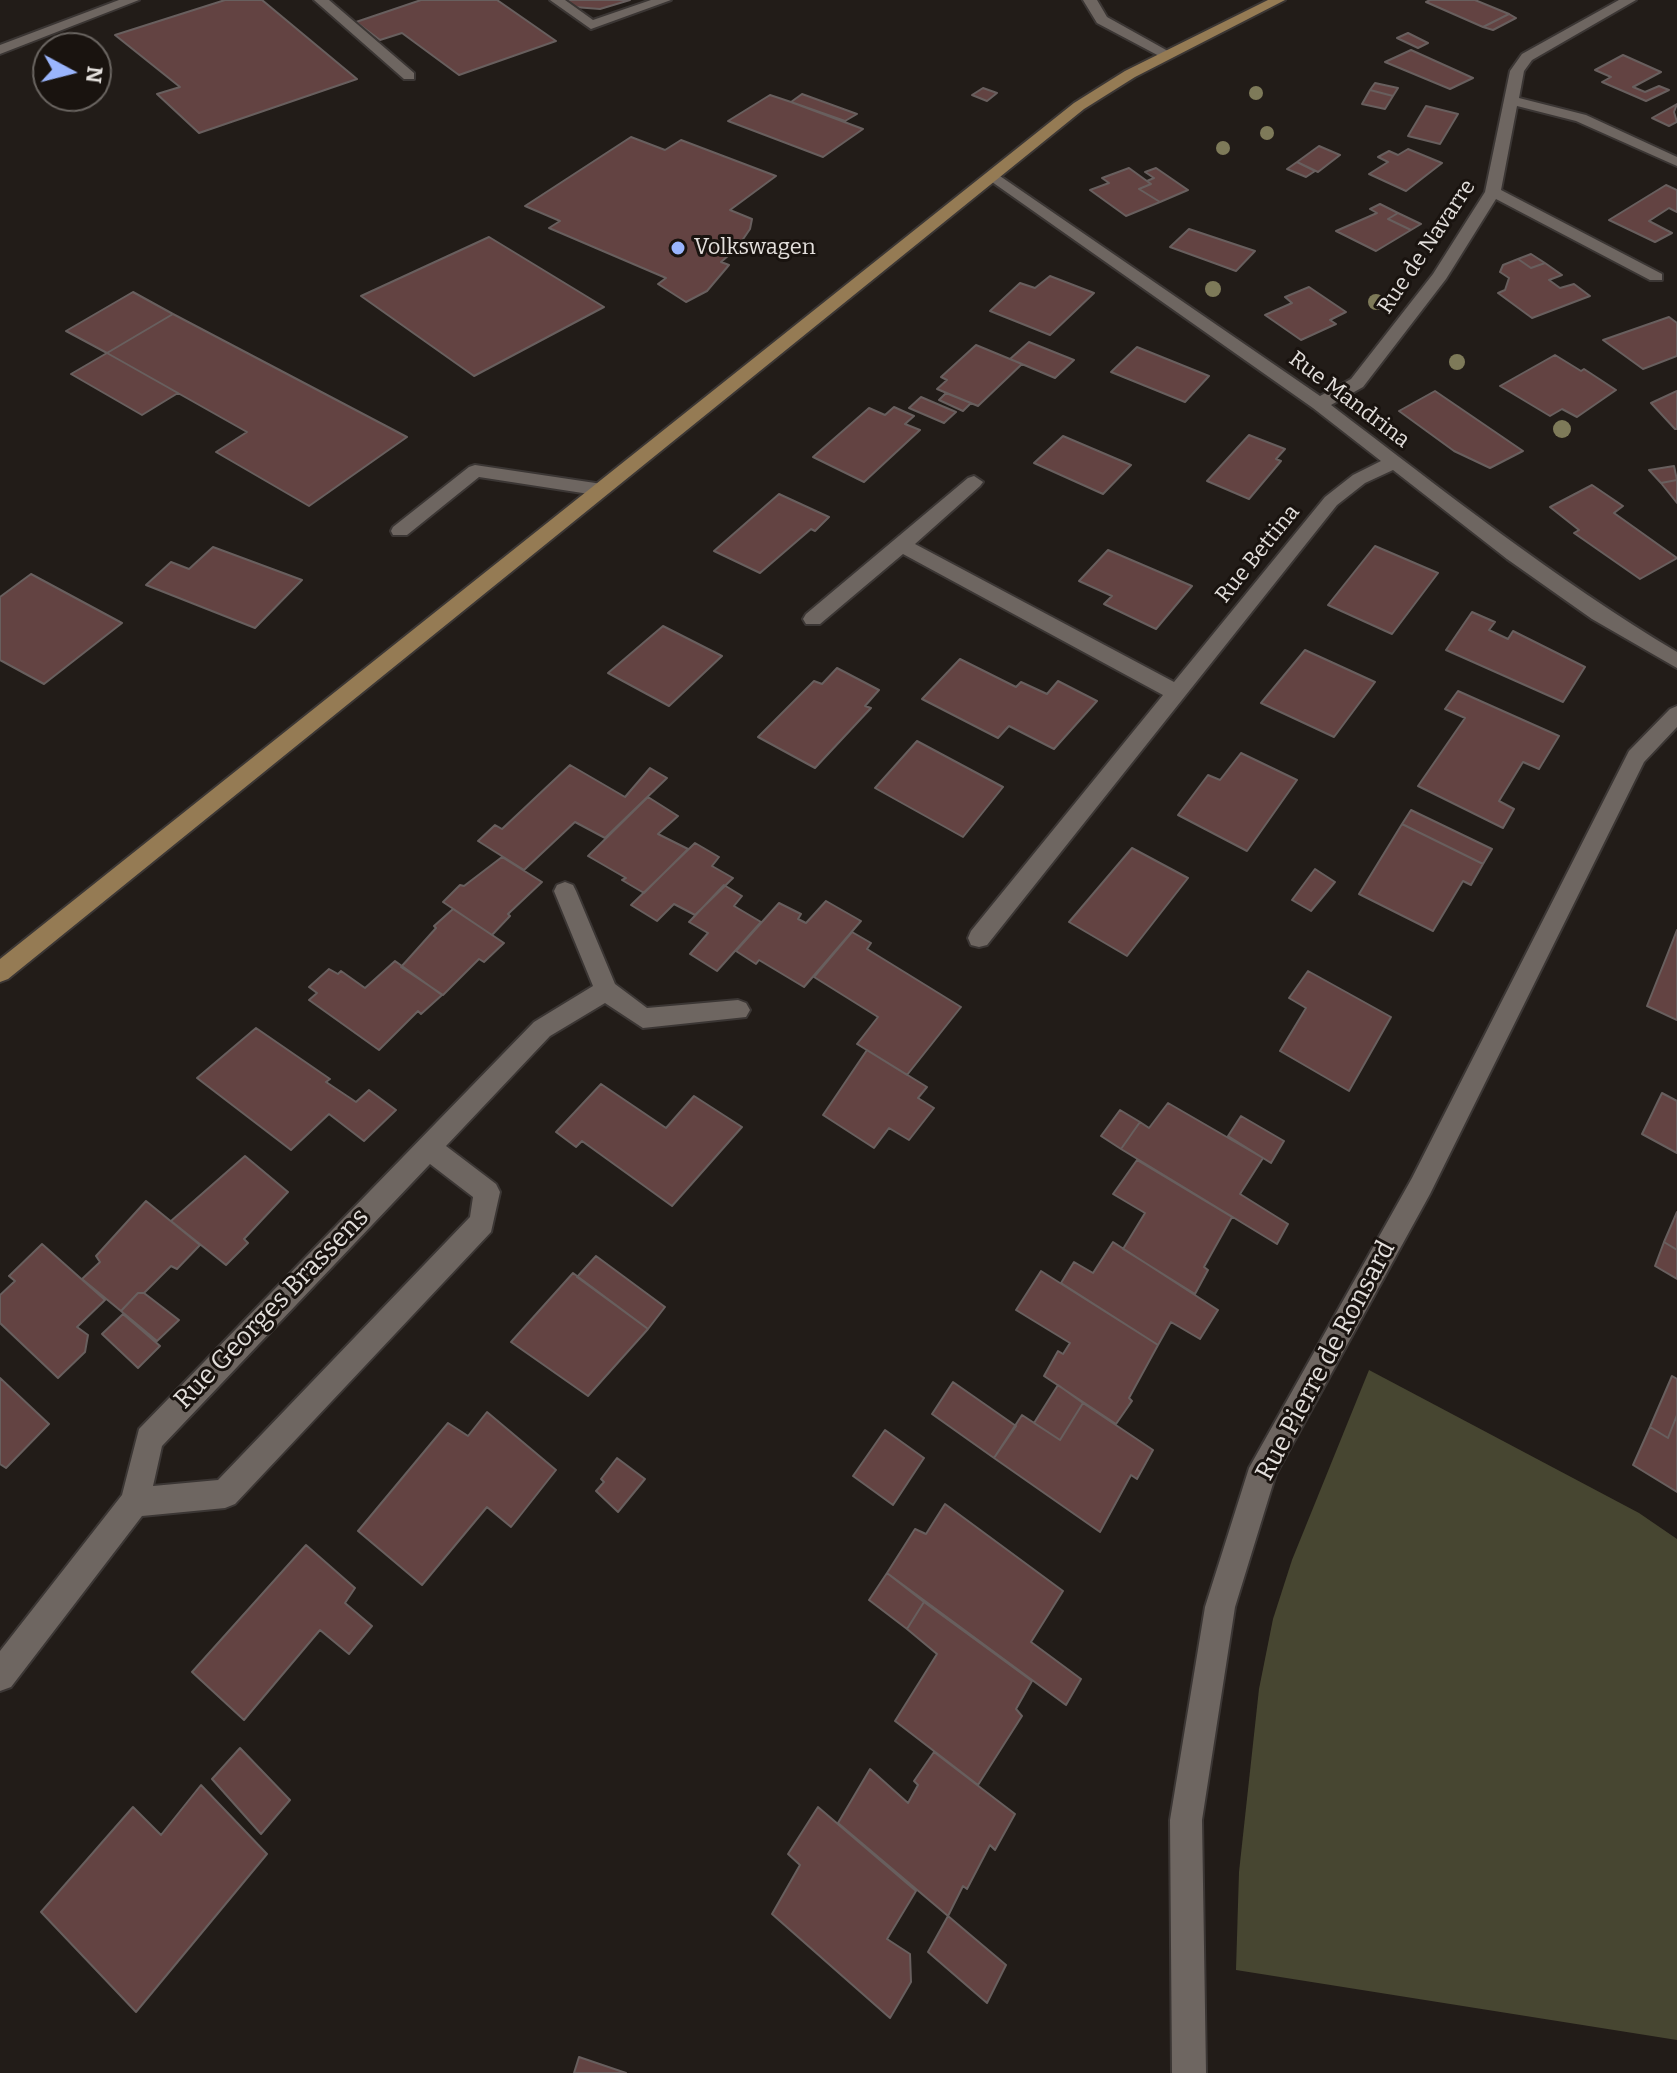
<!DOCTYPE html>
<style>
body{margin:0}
#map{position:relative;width:1677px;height:2073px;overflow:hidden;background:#221c18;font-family:Bitter,serif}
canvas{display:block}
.north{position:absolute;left:32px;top:32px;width:80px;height:80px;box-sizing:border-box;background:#19130f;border:2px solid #6a6561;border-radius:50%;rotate:97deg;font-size:22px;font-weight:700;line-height:32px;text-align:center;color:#e3dfdc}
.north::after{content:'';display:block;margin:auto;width:28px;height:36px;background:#9ab5fd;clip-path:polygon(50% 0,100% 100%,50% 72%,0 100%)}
</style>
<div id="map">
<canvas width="1677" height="2073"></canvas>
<div class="north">N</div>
</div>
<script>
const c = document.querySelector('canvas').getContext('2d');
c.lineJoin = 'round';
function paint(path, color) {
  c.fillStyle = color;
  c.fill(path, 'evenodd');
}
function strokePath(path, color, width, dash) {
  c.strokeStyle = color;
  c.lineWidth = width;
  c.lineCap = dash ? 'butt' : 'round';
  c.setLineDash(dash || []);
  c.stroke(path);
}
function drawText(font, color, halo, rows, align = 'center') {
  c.font = font + ' Bitter,serif';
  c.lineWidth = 6;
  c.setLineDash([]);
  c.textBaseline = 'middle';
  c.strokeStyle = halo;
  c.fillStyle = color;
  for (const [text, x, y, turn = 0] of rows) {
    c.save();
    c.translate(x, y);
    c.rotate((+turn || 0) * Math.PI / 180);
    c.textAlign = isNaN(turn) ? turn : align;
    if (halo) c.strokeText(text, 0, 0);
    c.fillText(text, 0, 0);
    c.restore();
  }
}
const green = new Path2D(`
 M 1369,1370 L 1639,1513 L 1677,1539 L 1677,2040 L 1236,1970 L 1239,1872 L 1259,1689 L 1273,1619 L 1292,1560 Z`);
const building = new Path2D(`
 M 225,0 L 262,0 L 357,79 L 199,133 L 157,94 L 180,87 L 115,35 Z
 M 421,0 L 497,0 L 556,41 L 459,75 L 402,33 L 380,40 L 356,22 Z
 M 566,0 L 630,0 L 600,9 L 574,7 Z
 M 1430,0 L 1475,0 L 1509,14 L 1483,27 L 1426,2 Z
 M 1509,14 L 1516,18 L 1493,30 L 1483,27 Z
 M 1408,33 L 1428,43 L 1418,48 L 1397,38 Z
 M 1411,50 L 1473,78 L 1450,89 L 1385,62 Z
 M 1623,55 L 1661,72 L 1633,87 L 1645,92 L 1659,86 L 1669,90 L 1646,101 L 1602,82 L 1611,77 L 1595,70 Z
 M 1375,83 L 1398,88 L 1393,96 L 1370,90 Z
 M 983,88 L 997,93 L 987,101 L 972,95 Z
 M 1370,90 L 1393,96 L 1385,109 L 1362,104 Z
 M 802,94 L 857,114 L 845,121 L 791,102 Z
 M 770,95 L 791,102 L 863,129 L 823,157 L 728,121 Z
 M 1677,104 L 1674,112 L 1677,122 L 1669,126 L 1652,118 Z
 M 1426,106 L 1458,114 L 1440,144 L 1408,136 Z
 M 631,137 L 665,150 L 681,140 L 776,176 L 730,210 L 752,219 L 750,229 L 737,248 L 721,262 L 729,265 L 707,291 L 686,302 L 658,284 L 666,278 L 549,228 L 560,221 L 525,206 Z
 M 1319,146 L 1340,155 L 1318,172 L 1297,162 Z
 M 1408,149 L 1442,163 L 1406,191 L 1369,174 L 1388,162 L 1378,157 L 1389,151 L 1398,155 Z
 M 1297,162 L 1315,171 L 1306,177 L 1287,169 Z
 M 1129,168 L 1151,184 L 1139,189 L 1160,202 L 1126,216 L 1090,190 L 1109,183 L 1102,178 Z
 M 1156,168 L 1188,190 L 1160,202 L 1139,189 L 1151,184 L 1147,181 L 1154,178 L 1145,172 Z
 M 1666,185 L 1677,190 L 1677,212 L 1669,208 L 1649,221 L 1672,233 L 1655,242 L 1609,220 Z
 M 1380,204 L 1398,213 L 1388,219 L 1411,230 L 1376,251 L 1336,231 L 1377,213 L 1370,209 Z
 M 1398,213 L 1421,224 L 1411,230 L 1388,219 Z
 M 1189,229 L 1255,251 L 1236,271 L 1170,247 Z
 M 489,237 L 604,307 L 474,376 L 361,296 Z
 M 1531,254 L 1545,263 L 1531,268 L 1518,259 Z
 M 1518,259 L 1531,268 L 1545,263 L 1562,275 L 1549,280 L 1560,288 L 1574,284 L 1590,296 L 1532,318 L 1498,293 L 1505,290 L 1509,278 L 1500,272 L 1503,265 Z
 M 1050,276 L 1094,293 L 1050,335 L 990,311 L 1020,283 L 1035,288 Z
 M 1309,287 L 1346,312 L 1330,320 L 1336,324 L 1301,340 L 1265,315 L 1292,303 L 1285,297 Z
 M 133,292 L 173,314 L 107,353 L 66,331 Z
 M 173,314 L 407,437 L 309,506 L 216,452 L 247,432 L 107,353 Z
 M 1669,317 L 1677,323 L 1677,356 L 1643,369 L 1603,340 Z
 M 1029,342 L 1074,360 L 1055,378 L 1010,359 Z
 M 976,345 L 1022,364 L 978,406 L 937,389 L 947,380 L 941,377 Z
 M 1137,347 L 1209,376 L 1185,402 L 1111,372 Z
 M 107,353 L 178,393 L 142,415 L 71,374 Z
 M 1555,355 L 1581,371 L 1584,369 L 1616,390 L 1577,417 L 1562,409 L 1550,416 L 1500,386 Z
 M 1435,391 L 1523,451 L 1490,468 L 1454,451 L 1399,411 Z
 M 1677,391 L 1677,429 L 1675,429 L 1651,403 Z
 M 946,393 L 971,403 L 963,411 L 939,400 Z
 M 921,397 L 956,412 L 944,423 L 909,408 Z
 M 894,407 L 914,416 L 905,424 L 920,430 L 864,482 L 813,457 L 869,408 L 885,415 Z
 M 1249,435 L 1285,449 L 1276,459 L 1281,461 L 1249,499 L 1207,481 Z
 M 1063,436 L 1131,465 L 1103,494 L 1034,463 Z
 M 1674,466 L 1677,480 L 1661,483 L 1649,470 Z
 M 1677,480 L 1677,503 L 1661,483 Z
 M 1592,485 L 1623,506 L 1614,513 L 1677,558 L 1640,579 L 1574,533 L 1579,530 L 1550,507 Z
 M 779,494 L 829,517 L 815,531 L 811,529 L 760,573 L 714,551 Z
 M 1375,546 L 1438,573 L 1392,634 L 1328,605 Z
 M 213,547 L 302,580 L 255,628 L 146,585 L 171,562 L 189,569 Z
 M 1108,550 L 1192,586 L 1156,629 L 1104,604 L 1112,596 L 1079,581 Z
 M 31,574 L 122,623 L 44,684 L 0,660 L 0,597 Z
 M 1472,612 L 1495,622 L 1489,630 L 1508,639 L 1513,631 L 1585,667 L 1563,702 L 1446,650 Z
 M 663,626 L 722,656 L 669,706 L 608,673 Z
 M 1305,650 L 1375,682 L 1334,737 L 1261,703 Z
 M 960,659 L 1016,687 L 1021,682 L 1047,694 L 1058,681 L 1097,701 L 1054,749 L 1009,726 L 998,738 L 922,699 Z
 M 837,668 L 879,690 L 865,706 L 871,708 L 815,768 L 758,737 L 814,681 L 822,684 Z
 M 1458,691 L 1559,736 L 1539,769 L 1523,762 L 1499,801 L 1514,809 L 1503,828 L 1418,786 L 1465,718 L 1445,709 Z
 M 917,741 L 1003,787 L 963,837 L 875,788 Z
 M 1241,753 L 1297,780 L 1247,851 L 1178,815 L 1208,775 L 1220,780 Z
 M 570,765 L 625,797 L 650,768 L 667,778 L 605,838 L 575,822 L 524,870 L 478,841 L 495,825 L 502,829 Z
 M 648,797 L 678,816 L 658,834 L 688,849 L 644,893 L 622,880 L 626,878 L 588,856 Z
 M 1411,810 L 1492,849 L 1483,864 L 1402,824 Z
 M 1402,824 L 1483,864 L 1471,885 L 1463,881 L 1433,931 L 1359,894 Z
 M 695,843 L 719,857 L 712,866 L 733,878 L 695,915 L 674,904 L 657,921 L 631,905 Z
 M 1132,848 L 1188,878 L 1127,956 L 1069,922 Z
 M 502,857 L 542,882 L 508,914 L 510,916 L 492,935 L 443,902 L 460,885 L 464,886 Z
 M 1315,869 L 1335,882 L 1311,911 L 1292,900 Z
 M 724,885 L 742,896 L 734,906 L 761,922 L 717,971 L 690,954 L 708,933 L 689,922 Z
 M 826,901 L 861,921 L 804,987 L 759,960 L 756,964 L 736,951 L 779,903 L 801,914 L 798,919 L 806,923 Z
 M 453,909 L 504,943 L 484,962 L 479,959 L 443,995 L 401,967 L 436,928 L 434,926 Z
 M 1677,930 L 1677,1020 L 1647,1006 Z
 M 852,932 L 871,943 L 867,949 L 961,1007 L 907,1075 L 857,1044 L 878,1017 L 814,977 Z
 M 395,961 L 442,995 L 421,1014 L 418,1011 L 379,1050 L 309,1000 L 317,993 L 309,987 L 329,969 L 338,974 L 341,971 L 365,988 Z
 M 1308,971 L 1391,1017 L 1349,1091 L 1280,1051 L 1306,1008 L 1289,998 Z
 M 256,1028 L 330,1079 L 326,1082 L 356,1102 L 369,1090 L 396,1110 L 364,1141 L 329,1114 L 291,1150 L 197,1078 Z
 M 867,1050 L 927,1087 L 918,1098 L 934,1108 L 909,1140 L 889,1128 L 874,1148 L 823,1115 Z
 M 601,1084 L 666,1128 L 694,1096 L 742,1127 L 672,1206 L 582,1141 L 576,1147 L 556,1132 Z
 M 1662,1093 L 1677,1101 L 1677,1153 L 1642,1134 Z
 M 1168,1103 L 1263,1158 L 1240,1194 L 1288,1224 L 1277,1244 L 1121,1149 L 1140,1122 L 1149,1128 Z
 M 1120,1110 L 1140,1122 L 1121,1149 L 1101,1136 Z
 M 1241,1116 L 1284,1141 L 1271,1163 L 1228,1136 Z
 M 245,1156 L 288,1192 L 244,1239 L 248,1243 L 226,1265 L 171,1221 Z
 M 1137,1160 L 1232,1217 L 1204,1267 L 1208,1270 L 1195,1294 L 1123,1249 L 1145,1213 L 1113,1194 Z
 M 146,1201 L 200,1245 L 177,1269 L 171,1266 L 144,1293 L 138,1293 L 121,1311 L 82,1279 L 100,1262 L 96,1256 Z
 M 1677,1212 L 1677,1250 L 1664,1242 Z
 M 1113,1242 L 1218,1310 L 1200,1339 L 1171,1322 L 1158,1345 L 1061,1283 L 1074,1262 L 1093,1273 Z
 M 1664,1242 L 1677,1250 L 1677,1279 L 1655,1266 Z
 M 42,1244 L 105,1300 L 77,1327 L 88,1335 L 85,1352 L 58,1378 L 0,1323 L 0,1295 L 15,1281 L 9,1276 Z
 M 596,1256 L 665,1307 L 648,1329 L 577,1277 Z
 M 1041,1271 L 1158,1345 L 1129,1398 L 1132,1401 L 1116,1424 L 1044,1376 L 1058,1351 L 1063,1354 L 1070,1343 L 1016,1310 Z
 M 573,1273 L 648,1329 L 588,1396 L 511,1342 Z
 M 138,1293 L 144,1293 L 179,1320 L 157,1341 L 121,1311 Z
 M 123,1314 L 160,1346 L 138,1368 L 102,1334 Z
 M 1672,1376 L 1677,1379 L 1677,1415 L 1668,1438 L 1650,1427 Z
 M 0,1378 L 49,1424 L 6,1468 L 0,1464 Z
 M 953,1382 L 1016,1426 L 994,1458 L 932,1414 Z
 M 1058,1385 L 1083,1403 L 1060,1440 L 1034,1423 Z
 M 1083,1403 L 1153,1450 L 1137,1479 L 1131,1475 L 1100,1532 L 994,1458 L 1022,1415 L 1060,1440 Z
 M 487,1412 L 556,1470 L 511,1527 L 487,1507 L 422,1585 L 358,1531 L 448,1423 L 468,1436 Z
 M 1677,1415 L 1677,1492 L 1633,1465 L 1650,1427 L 1668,1438 Z
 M 885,1430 L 924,1458 L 893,1505 L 853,1476 Z
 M 617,1458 L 645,1479 L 618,1512 L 596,1491 L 604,1482 L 601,1479 Z
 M 945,1504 L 1063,1591 L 1031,1642 L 1081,1679 L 1066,1705 L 887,1573 L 915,1529 L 926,1534 Z
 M 306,1545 L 355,1588 L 345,1603 L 372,1626 L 349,1654 L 320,1630 L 244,1720 L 192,1672 Z
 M 887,1573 L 924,1602 L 907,1629 L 869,1600 Z
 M 924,1602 L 1032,1681 L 1016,1709 L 1022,1716 L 978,1785 L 895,1721 L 937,1654 L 907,1629 Z
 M 240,1748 L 290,1800 L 261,1834 L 212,1779 Z
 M 934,1752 L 1015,1814 L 995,1850 L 990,1845 L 967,1889 L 963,1886 L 948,1916 L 838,1823 L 870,1769 L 908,1803 L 918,1785 L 914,1781 Z
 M 201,1785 L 267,1854 L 136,2012 L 41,1912 L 133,1807 L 161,1835 Z
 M 818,1807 L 916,1891 L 887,1939 L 910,1954 L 911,1982 L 890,2018 L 772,1914 L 800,1865 L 788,1854 Z
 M 948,1916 L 1006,1965 L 987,2003 L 928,1952 Z
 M 579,2057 L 626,2073 L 574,2073 Z`);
const minor = new Path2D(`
 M 119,0 L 139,0 L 0,54 L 0,45 Z
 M 314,0 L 329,0 L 414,73 L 414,79 L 404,79 Z
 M 550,0 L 565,0 L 593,20 L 651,0 L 671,0 L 591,29 Z
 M 1083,0 L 1097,0 L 1107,17 L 1175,55 L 1163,58 L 1097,23 Z
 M 1619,0 L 1636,0 L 1532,60 L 1524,71 L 1519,98 L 1586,115 L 1677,157 L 1677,166 L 1576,121 L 1517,106 L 1501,190 L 1662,274 L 1662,280 L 1650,280 L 1496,199 L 1446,279 L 1363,387 L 1331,405 C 1444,491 1555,579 1677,652 L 1677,668 L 1592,619 L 1507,559 L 1393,470 L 1365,483 L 1337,505 L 987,945 L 979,947 L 971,945 L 968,938 L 971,931 L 1163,695 L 903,554 L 820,624 L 806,624 L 803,619 L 806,614 L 968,478 L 974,476 L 983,482 L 980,486 L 915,544 L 1174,682 L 1325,497 L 1353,475 L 1381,461 L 1313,408 L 985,177 L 992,173 L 997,174 L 1320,396 L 1351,379 L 1433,274 L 1485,192 L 1510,71 L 1522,54 Z
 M 475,465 L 602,484 L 611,490 L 602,496 L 479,477 L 407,535 L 393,535 L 391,531 L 393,527 L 469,467 Z
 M 1677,706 L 1677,727 L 1644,762 L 1430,1194 L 1276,1474 L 1235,1607 L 1202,1820 L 1206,2073 L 1172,2073 L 1170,1820 L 1205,1607 L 1249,1468 L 1412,1178 L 1629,751 L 1670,709 Z
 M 565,882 L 573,885 L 576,891 L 615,984 L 647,1008 L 738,1000 L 746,1003 L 750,1010 L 746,1017 L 643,1028 L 605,1003 L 550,1036 L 446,1146 L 496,1184 L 500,1192 L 491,1232 L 235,1504 L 225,1508 L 142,1516 L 11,1687 L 0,1691 L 0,1651 L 122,1495 L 139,1429 L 534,1022 L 593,986 L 554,891 L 557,885 ZM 430,1164 L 473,1197 L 470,1217 L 218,1480 L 153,1486 L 162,1446 Z`);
const major = new Path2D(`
 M 1268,0 L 1285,0 L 1135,77 L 1084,109 L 8,979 L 0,982 L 0,959 L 1074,103 L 1125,71 Z`);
const trees = [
 [1256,93,7],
 [1267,133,7],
 [1223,148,7],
 [1213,289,8],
 [1376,302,8],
 [1457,362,8],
 [1562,429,9]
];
const markers = [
 [678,248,8,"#9ab5fd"]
];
const farStreetnames = [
 ["Rue de Navarre",1427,247,-56],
 ["Rue Mandrina",1349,400,37],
 ["Rue Bettina",1258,554,-51]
];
const farPoinames = [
 ["Volkswagen",694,248]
];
const streetNames = [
 ["Rue Georges Brassens",272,1309,-46],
 ["Rue Pierre de Ronsard",1326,1361,-62]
];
paint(green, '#474631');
paint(building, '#634342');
strokePath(building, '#685f5e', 2);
strokePath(minor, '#3b3634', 4);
strokePath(major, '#3b3634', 4);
paint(minor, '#6e6661');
paint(major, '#957b54');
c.fillStyle = '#7e7a59';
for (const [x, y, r] of trees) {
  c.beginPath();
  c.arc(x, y, r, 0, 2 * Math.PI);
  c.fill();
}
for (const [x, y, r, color] of markers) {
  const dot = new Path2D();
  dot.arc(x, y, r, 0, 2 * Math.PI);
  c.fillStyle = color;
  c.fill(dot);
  strokePath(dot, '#19130f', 3);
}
drawText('22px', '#e3dfdc', '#19130f', farStreetnames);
drawText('22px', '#e3dfdc', '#19130f', farPoinames, 'left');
drawText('26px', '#e3dfdc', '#19130f', streetNames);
</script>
